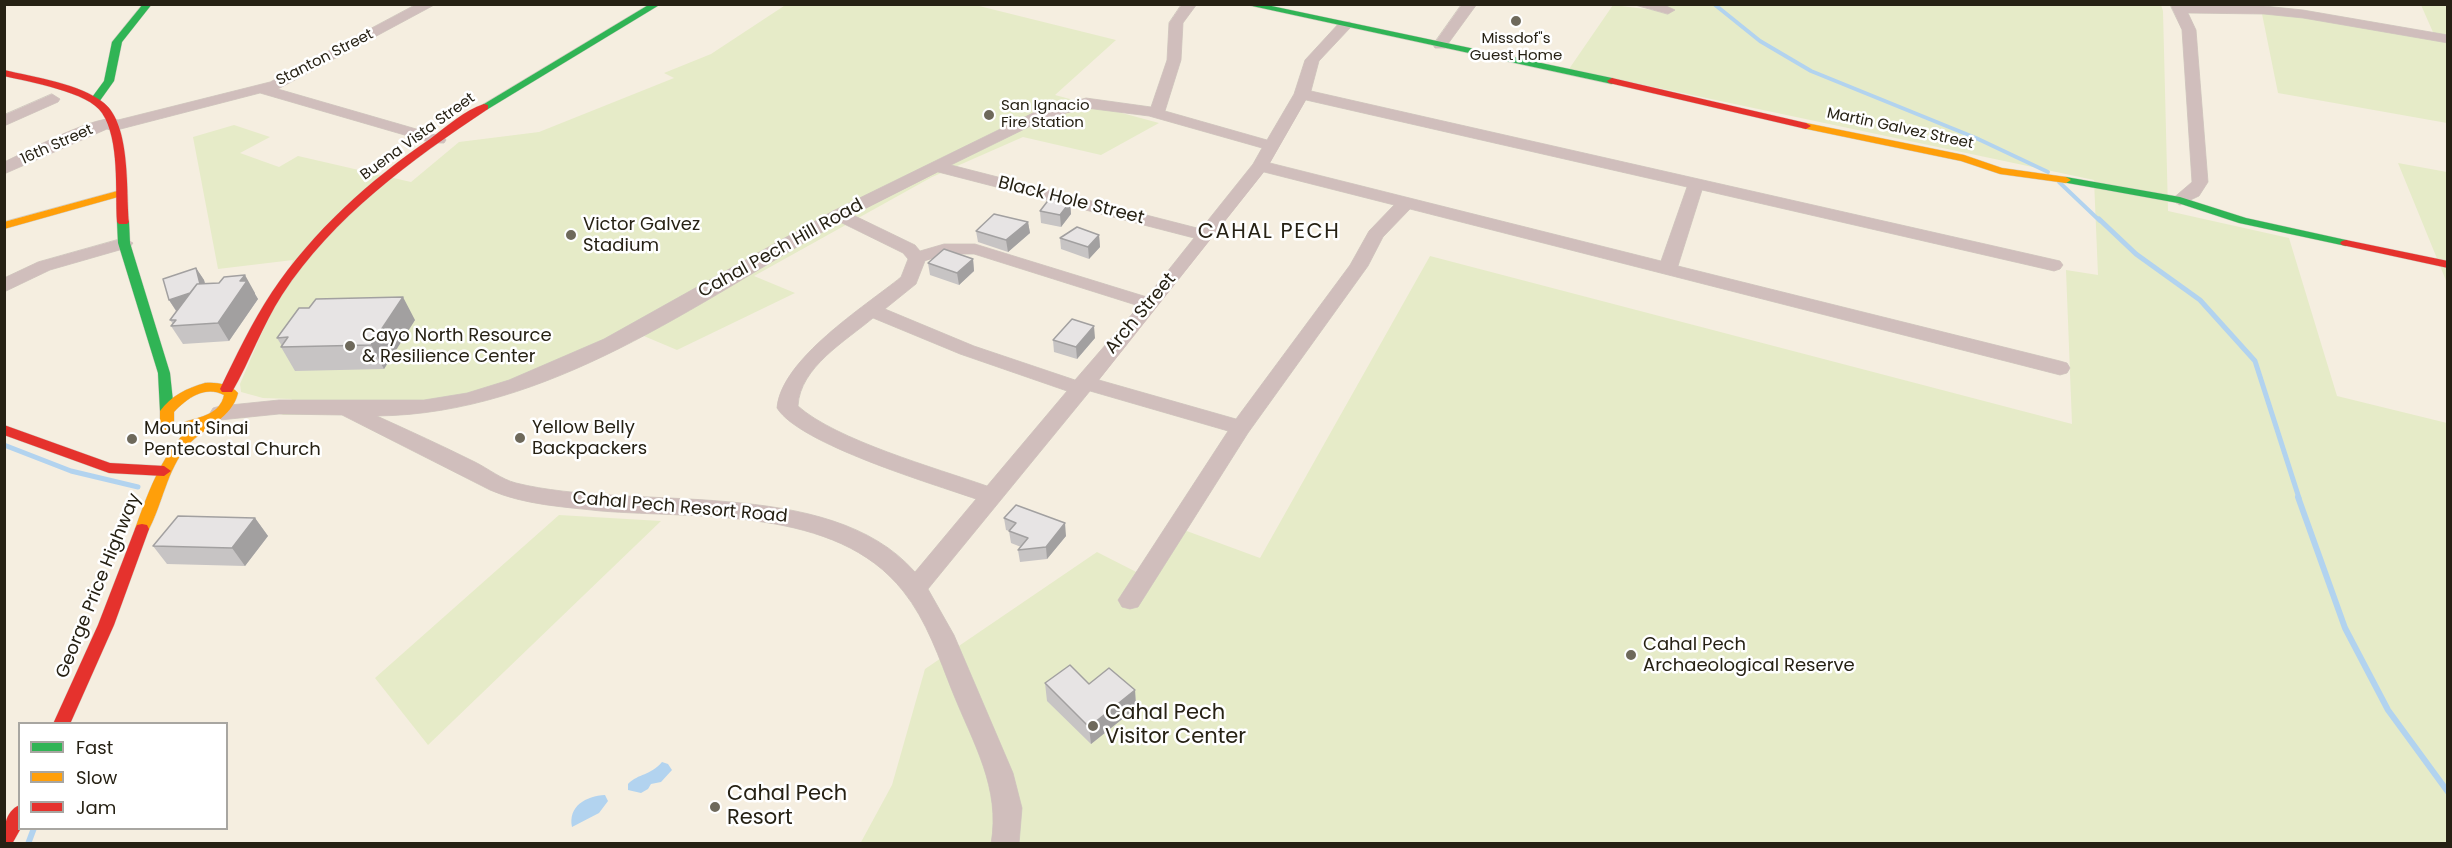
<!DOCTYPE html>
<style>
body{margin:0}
#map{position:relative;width:2452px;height:848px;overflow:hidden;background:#f5eee0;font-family:Poppins,sans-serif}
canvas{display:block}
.frame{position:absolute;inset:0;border:6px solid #262114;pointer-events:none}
.legend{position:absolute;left:18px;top:722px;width:210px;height:108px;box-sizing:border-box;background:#fff;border:2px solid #a8a6a1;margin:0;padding:8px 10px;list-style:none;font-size:18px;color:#262114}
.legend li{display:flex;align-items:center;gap:12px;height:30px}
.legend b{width:30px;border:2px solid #a8a6a1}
</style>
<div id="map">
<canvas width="2452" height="848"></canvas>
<div class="frame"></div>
<ul class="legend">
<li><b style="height:8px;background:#30b455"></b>Fast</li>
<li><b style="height:8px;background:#ff9f0a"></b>Slow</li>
<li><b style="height:8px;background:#e5322d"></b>Jam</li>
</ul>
</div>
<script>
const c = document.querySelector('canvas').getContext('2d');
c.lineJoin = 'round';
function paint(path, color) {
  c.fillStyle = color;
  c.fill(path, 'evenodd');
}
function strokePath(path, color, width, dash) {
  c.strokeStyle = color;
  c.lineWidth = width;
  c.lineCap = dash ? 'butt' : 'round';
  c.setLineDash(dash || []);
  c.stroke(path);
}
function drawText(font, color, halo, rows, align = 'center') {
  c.font = font + ' Poppins,sans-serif';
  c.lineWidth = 5;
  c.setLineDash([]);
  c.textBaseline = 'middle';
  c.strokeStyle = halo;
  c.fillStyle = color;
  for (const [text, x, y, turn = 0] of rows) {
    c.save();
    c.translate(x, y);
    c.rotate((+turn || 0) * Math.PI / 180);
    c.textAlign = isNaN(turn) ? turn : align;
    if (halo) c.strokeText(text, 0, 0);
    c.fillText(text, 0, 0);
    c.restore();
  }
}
const green = new Path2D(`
 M 787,4 L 975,5 L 1116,40 L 1055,95 L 1159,123 L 1101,155 L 1023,137 L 932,177 L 754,276 L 795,293 L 677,350 L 632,331 L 498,395 L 344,415 L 282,415 L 292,399 L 263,398 L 241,392 L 240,384 L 293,260 L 218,269 L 193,137 L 234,125 L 270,137 L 240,153 L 279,167 L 298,156 L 411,182 L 459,142 L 539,132 L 674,78 L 664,73 L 711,54 Z
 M 1656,4 L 2161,5 L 2163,11 L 2168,211 L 2289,238 L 2337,396 L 2447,423 L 2447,843 L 860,844 L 892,785 L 925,669 L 1097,552 L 1150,579 L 1184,530 L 1260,558 L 1430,256 L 2072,424 L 2066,270 L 2098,275 L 2094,180 L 1569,69 L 1613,5 L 1653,10 Z
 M 2421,5 L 2447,5 L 2447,123 L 2278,93 L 2261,9 L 2436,39 Z
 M 2398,163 L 2447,172 L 2447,283 Z
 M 559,515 L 661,521 L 428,745 L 375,678 Z`);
const water = new Path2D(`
 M 662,762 L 668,764 L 672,770 L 661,782 L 651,784 L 648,789 L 641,793 L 628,790 L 628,784 C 639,773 650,776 662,762 Z
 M 605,795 L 608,801 L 599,813 L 572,827 C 568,806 586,796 605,795 Z`);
const streamFar2 = new Path2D(`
 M 1714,4 L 1760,41 L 1811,71 L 1976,138 L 2048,172
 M 2059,182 L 2100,221`);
const streamFar1 = new Path2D(`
 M 2099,219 L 2136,254 L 2200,300 L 2255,361 L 2299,498
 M 4,445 L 71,471 L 138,487`);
const stream = new Path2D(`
 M 2298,497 L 2345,628 L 2388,710 L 2448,792
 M 28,844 L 34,828`);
const street = new Path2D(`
 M 417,4 L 436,4 L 278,89 L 444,137 L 446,140 L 444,143 L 432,143 L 260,93 L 113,131 L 107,129 L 4,174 L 4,162 C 24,153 101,111 118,120 L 270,82 Z
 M 1182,4 L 1197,4 L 1183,23 L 1181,60 L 1165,111 L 1267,140 L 1294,94 L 1305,60 L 1340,22 L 1350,22 L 1352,25 L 1350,28 L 1319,61 L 1311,91 L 2060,261 L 2063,265 L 2060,269 L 2054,271 L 1702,190 L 1678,266 L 2060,361 L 2067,363 L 2070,368 L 2067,373 L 2060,375 L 1410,209 L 1383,237 L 1368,266 L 1248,433 L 1138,607 L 1130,609 L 1122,607 L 1118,600 L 1228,431 L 1090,391 L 928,589 L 954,635 L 1013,773 L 1022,808 L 1019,844 L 991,844 C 1001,788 973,743 953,693 C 939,658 927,621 903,591 C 836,506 699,519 601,511 C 565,507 524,505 490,490 L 342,415 L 279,414 L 220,420 L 213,418 L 210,413 L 213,408 L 220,406 L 279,400 L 424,400 L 467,393 L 509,380 L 604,339 L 833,211 L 1035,112 L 1086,98 L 1151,107 L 1167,60 L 1169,23 ZM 1306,100 L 1687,187 L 1661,261 L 1270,163 ZM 1086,108 L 1149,116 L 1262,148 L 1253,164 L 1201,229 L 951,165 L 1047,118 ZM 938,172 L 1194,238 L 1147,297 L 975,244 L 944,244 L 920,251 L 915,245 L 853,215 ZM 1264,172 L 1394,205 L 1369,231 L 1350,265 L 1236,419 L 1099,380 ZM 840,222 L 903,253 L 908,259 L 901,277 C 864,307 781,359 777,408 C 799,444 933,484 976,499 L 915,572 C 829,474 633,512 516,483 C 501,479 489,469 475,462 C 443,446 410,431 377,416 C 549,414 696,303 840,222 ZM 946,254 L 974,254 L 1139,306 L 1075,380 L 974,346 L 885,309 L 916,284 L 925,261 ZM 873,318 L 960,354 L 1067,391 L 987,486 C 936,468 836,440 798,406 C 800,367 846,341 873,318 Z
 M 1462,4 L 1477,4 L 1445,48 L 1435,48 L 1433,45 Z
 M 1632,4 L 1662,4 L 1675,10 L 1668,14 Z
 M 2170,4 L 2264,6 L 2303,10 L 2448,35 L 2448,43 L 2303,18 L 2264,14 L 2188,13 L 2196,30 L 2208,182 L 2199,196 L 2180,205 L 2171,200 L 2192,182 L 2182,30 Z
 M 52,94 L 60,99 L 58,102 L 4,126 L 4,115 Z
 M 124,238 L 133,243 L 130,247 L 50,270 L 4,292 L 4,278 L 38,262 Z`);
const fast = new Path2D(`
 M 143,4 L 152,4 L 122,42 L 114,81 L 99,102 L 91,102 L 90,100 L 104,81 L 112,42 Z
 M 650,4 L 661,4 L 488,109 L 484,110 L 479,107 Z
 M 1243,4 L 1262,4 L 1612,78 L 1617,81 L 1612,84 Z
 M 2066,177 L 2180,197 L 2246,218 L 2346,240 L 2352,243 L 2346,246 L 2239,223 L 2178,203 L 2062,182 L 2062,178 Z
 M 123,219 L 129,222 L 130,243 L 170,373 L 174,411 L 167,416 L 160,411 L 158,373 L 118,243 L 117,222 Z`);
const slow = new Path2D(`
 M 1806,123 L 1964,155 L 2002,168 L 2066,177 L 2071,180 L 2066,183 L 2000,174 L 1961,161 L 1802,128 L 1801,126 Z
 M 121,190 L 125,191 L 125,195 L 4,229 L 4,222 Z
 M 205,383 C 216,382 230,384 238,393 C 232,418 205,427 188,445 C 166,471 163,504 147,533 L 137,533 L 135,529 C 148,493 160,458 188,429 L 182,425 L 184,422 C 201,417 220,414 224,395 C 205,385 187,398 174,412 L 174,428 L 167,433 L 160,428 L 160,411 C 171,396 187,388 205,383 Z`);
const jam = new Path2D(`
 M 4,70 C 34,77 81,84 104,103 C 131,125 126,191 129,222 L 127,224 L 119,224 L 117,222 C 115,191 120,140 102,113 C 89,92 29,82 4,76 Z
 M 1612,78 L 1806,123 L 1811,126 L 1806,129 L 1609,83 L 1607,81 Z
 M 484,104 L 488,105 L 488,109 C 411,160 333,217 282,295 C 262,326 250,361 232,392 L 222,392 L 220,389 C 236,356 252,322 272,292 C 313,231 370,180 430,139 C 446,127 465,110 484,104 Z
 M 2346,240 L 2448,261 L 2448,268 L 2342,245 L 2340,243 L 2342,241 Z
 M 4,425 L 110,463 L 164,466 L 171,471 L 164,476 L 109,473 L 4,435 Z
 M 142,524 L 147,525 L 149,529 L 114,625 L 70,724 L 53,724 L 98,625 L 135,529 L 137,525 Z
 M 20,805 L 21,828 L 12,844 L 4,844 C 4,830 4,811 20,805 Z`);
const wall = new Path2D(`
 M 1070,202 L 1071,214 L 1061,227 L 1041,223 L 1040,211 Z
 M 1028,222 L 1030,233 L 1008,252 L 978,242 L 976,231 Z
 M 1099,235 L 1100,247 L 1089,259 L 1061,249 L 1060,238 Z
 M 973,259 L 974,271 L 959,285 L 930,275 L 928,263 Z
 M 196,268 L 204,280 L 205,284 L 255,293 L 255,294 L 258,299 L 229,341 L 183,344 L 171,326 L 173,324 L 170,320 L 176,311 L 169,300 Z
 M 415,320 L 384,369 L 295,371 L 281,347 L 282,346 L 277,338 Z
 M 1095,338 L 1077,359 L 1054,352 L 1053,340 Z
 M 255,518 L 268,536 L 245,566 L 167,564 L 153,546 Z
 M 1004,518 L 1066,536 L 1047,559 L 1020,562 L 1018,550 L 1021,547 L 1011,543 L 1009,531 L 1006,530 Z
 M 1045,683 L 1089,684 L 1135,690 L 1136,708 L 1091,744 L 1047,701 Z`);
const shadedWall = new Path2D(`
 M 1070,202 L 1071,214 L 1061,227 L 1060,215 Z
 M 1028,222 L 1030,233 L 1008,252 L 1006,240 Z
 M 1099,235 L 1100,247 L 1089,259 L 1088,247 Z
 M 973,259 L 974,271 L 959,285 L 957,273 Z
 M 196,268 L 204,280 L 210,301 L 177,312 L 169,300 Z
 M 245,275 L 255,293 L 255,294 L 258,299 L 229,341 L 218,323 L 240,281 Z
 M 403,297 L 415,320 L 384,369 L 371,345 Z
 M 1094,326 L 1095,338 L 1077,359 L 1076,347 Z
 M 255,518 L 268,536 L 245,566 L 232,548 Z
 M 1065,523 L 1066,536 L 1047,559 L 1046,547 Z
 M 1135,690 L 1136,708 L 1091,744 L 1089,727 Z`);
const building = new Path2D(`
 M 1050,198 L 1070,202 L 1060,215 L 1040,211 Z
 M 994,214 L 1028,222 L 1006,240 L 976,231 Z
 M 1077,227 L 1099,235 L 1088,247 L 1060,238 Z
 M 944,249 L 973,259 L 957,273 L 928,263 Z
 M 196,268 L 200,284 L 197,284 L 190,293 L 169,300 L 163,279 Z
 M 245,275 L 240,281 L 247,281 L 218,323 L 171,326 L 176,320 L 170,320 L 197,284 L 219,283 L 224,277 Z
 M 403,297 L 371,345 L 281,347 L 288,337 L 277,338 L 299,308 L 309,308 L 316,299 Z
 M 1072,319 L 1094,326 L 1076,347 L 1053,340 Z
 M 1016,505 L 1065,523 L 1046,547 L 1018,550 L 1028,538 L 1009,531 L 1016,523 L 1004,518 Z
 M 178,516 L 255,518 L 232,548 L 153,546 Z
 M 1070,665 L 1089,684 L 1109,668 L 1135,690 L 1089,727 L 1045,683 Z`);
const markers = [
 [1516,21,6,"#6e695b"],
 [989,115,6,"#6e695b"],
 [571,235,6,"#6e695b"],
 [350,346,6,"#6e695b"],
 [520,438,6,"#6e695b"],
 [132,439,6,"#6e695b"],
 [1631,655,6,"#6e695b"],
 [1093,726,6,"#6e695b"],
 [715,807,6,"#6e695b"]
];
const farPoinames = [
 ["Missdof\"s",1516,39],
 ["Guest Home",1516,56],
 ["San Ignacio",1001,106,"left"],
 ["Fire Station",1001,123,"left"]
];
const farStreetnames = [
 ["Stanton Street",325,58,-27],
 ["Martin Galvez Street",1900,129,12],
 ["Buena Vista Street",418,137,-36],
 ["16th Street",57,145,-24]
];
const streetNames = [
 ["Black Hole Street",1071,201,14],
 ["Cahal Pech Hill Road",781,249,-29],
 ["Arch Street",1141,314,-50],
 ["Cahal Pech Resort Road",680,508,5],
 ["George Price Highway",99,586,-68]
];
const poiNames = [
 ["Victor Galvez",583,225],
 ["Stadium",583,246],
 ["Cayo North Resource",362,336],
 ["& Resilience Center",362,357],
 ["Yellow Belly",532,428],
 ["Backpackers",532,449],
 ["Mount Sinai",144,429],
 ["Pentecostal Church",144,450],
 ["Cahal Pech",1643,645],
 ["Archaeological Reserve",1643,666]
];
const quarterNames = [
 ["CAHAL PECH",1269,233]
];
const nearPoinames = [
 ["Cahal Pech",1105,714],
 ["Visitor Center",1105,738],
 ["Cahal Pech",727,795],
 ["Resort",727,819]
];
paint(green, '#e6ebc8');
paint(water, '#b2d3ef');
strokePath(streamFar2, '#b2d3ef', 4);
strokePath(streamFar1, '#b2d3ef', 5);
strokePath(stream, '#b2d3ef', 6);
strokePath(street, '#d2ccc1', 1);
strokePath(fast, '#d2ccc1', 1);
strokePath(slow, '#d2ccc1', 1);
strokePath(jam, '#d2ccc1', 1);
paint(street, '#d0bebc');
paint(fast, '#30b455');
paint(slow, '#ff9f0a');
paint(jam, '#e5322d');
paint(wall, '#c7c4c4');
paint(shadedWall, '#a2a0a0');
paint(building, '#e7e4e4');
strokePath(building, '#a2a0a0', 1.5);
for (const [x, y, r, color] of markers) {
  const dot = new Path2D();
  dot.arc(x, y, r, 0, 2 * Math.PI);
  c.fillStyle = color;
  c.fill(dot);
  strokePath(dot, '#fff', 2);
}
drawText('15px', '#262114', '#fff', farPoinames);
drawText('15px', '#262114', '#fff', farStreetnames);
drawText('18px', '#262114', '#fff', streetNames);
drawText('18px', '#262114', '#fff', poiNames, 'left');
c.letterSpacing = '1.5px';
drawText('21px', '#262114', '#fff', quarterNames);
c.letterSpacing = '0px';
drawText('21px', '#262114', '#fff', nearPoinames, 'left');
</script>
